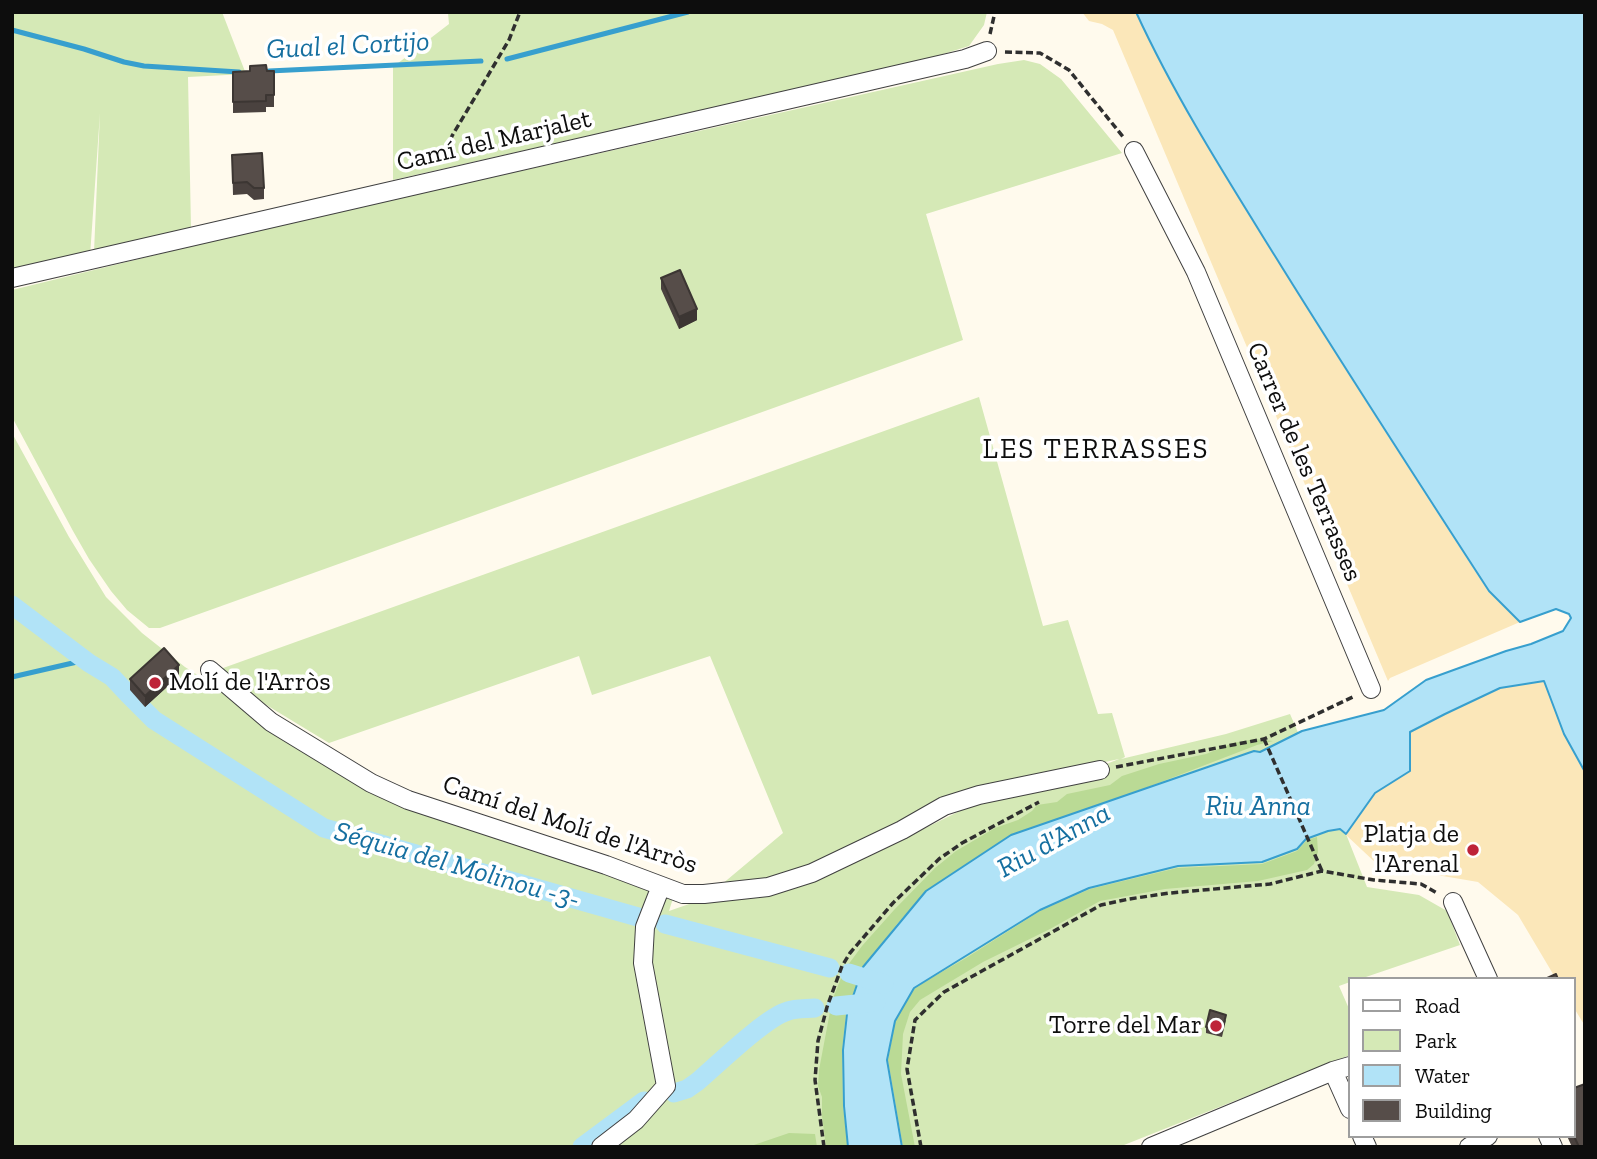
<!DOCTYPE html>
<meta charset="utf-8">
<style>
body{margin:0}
#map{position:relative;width:1597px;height:1159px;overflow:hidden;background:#fffaed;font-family:"Zilla Slab",serif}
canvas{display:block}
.frame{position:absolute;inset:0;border:14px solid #0d0d0d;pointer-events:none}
.legend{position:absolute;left:1348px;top:977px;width:228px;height:161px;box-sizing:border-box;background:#fff;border:2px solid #9e9e9e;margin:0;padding:9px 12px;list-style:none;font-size:21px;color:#0d0d0d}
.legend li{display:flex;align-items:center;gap:14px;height:35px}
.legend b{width:35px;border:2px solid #9e9e9e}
</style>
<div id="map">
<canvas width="1597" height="1159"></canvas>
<div class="frame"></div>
<ul class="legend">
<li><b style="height:9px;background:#fff"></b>Road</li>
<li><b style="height:19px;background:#d5e9b6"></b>Park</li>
<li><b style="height:19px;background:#b1e3f7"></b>Water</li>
<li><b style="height:19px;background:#564d49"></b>Building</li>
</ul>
</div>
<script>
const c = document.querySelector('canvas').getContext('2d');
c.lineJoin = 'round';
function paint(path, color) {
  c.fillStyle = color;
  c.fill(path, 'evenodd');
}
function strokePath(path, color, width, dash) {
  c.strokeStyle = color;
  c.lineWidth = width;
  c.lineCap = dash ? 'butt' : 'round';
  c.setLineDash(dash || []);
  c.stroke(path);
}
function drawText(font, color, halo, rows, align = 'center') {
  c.font = font + ' "Zilla Slab",serif';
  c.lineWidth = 7;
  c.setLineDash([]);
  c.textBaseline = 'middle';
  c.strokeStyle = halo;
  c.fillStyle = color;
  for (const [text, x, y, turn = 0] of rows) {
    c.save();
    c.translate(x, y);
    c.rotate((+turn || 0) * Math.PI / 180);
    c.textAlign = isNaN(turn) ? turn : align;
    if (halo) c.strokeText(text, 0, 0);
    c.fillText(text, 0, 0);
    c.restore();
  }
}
const green = new Path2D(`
 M 12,12 L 222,12 L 246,74 L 188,77 L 191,228 L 94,252 L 100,113 L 90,256 L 12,272 Z
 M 449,12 L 987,12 L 984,25 L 969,46 L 924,60 L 393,180 L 393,67 L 449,24 L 448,13 Z
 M 1024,60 L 1040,64 L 1061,79 L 1122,153 L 926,214 L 963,340 L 160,628 L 149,628 L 127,610 L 111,591 L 89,559 L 73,531 L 12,417 L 12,290 L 266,228 L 998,64 Z
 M 979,397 L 1043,626 L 1068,620 L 1098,714 L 1112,713 L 1125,757 L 1121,759 L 1226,734 L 1290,714 L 1340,829 L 1346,834 L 1367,887 L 1419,895 L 1447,911 L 1460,945 L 1360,979 L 1350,979 L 1350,982 L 1339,986 L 1350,1011 L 1350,1055 L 1119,1147 L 12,1147 L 12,433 L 69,537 L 106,597 L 142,633 L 185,667 L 369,785 L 674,895 L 669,911 L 692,903 L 772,891 L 840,870 L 972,805 L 1051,786 L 1119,759 L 956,794 L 811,870 L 771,882 L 721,885 L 783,833 L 710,656 L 592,695 L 579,656 L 329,743 L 212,672 Z`);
const forest = new Path2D(`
 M 1255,739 L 1273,741 L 1257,745 L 1143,789 L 1011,835 L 926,891 L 897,924 L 863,967 L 846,1014 L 842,1050 L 843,1106 L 848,1147 L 826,1147 L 822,1116 L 822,1097 L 818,1086 L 819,1070 L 832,1001 L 841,978 L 848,965 L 862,946 L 894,910 L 935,868 L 956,851 L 995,828 L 1018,820 L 1032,811 L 1037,805 L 1057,802 L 1067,794 L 1110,785 L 1122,776 L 1159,764 L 1206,754 L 1233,743 Z
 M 1317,837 L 1318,852 L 1314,864 L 1307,870 L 1258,881 L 1165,889 L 1100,901 L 1050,929 L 983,962 L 920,1000 L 910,1012 L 903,1034 L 901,1074 L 915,1147 L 903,1147 L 888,1060 L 895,1022 L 914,988 L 966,958 L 1040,911 L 1090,889 L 1177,868 L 1262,864 L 1297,851 L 1307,840 Z
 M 789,1133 L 815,1134 L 817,1147 L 748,1147 Z`);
const sand = new Path2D(`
 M 1082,12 L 1136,12 C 1174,96 1224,174 1272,252 C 1343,366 1415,479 1488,591 L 1520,622 L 1390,678 L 1388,681 L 1113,30 L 1102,24 L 1089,21 Z
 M 1544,681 L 1564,734 L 1585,772 L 1585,1026 L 1574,1008 L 1574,979 L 1556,979 L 1518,915 L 1478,882 L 1378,865 L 1346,835 L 1375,793 L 1410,771 L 1410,732 L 1445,714 L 1500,688 Z`);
const water = new Path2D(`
 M 1136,12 L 1585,12 L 1585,772 L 1564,734 L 1544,681 L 1500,688 L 1445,714 L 1410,732 L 1410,771 L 1375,793 L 1346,834 L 1340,829 L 1328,831 L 1306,839 L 1297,849 L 1262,862 L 1178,866 L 1089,888 L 1040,910 L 914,988 L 895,1021 L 887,1060 L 902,1147 L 848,1147 L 844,1106 L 843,1050 L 847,1014 L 863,967 L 926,891 L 1011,835 L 1254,751 L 1260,752 L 1302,731 L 1384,710 L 1426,680 L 1506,651 L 1531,644 L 1563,631 L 1571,618 L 1569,614 L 1556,609 L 1520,622 L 1489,591 C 1417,480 1345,369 1275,256 C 1226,177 1175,97 1136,12 Z`);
const stream = new Path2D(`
 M 12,30 L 84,49 L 124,62 L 144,66 L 239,72
 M 507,59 L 688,12
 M 269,71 L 481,61
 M 12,677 L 77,662 L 89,663`);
const canal = new Path2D(`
 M 12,605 L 89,663 L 112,677 L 128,694 L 154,720 L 324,828 L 638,917
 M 665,924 L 830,968
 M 849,973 L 884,984
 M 836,1006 L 876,1002
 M 674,1093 L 687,1089 L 697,1082 C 717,1065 766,1017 788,1011 C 796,1008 807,1009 815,1008
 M 582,1147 L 644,1101`);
const path = new Path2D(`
 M 990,34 L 995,12
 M 1005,52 L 1040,53 L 1069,70 L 1124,138
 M 443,160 L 452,136 L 509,40 L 520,12
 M 1264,739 L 1322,871
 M 1116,767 L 1264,739 L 1355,696
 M 824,1147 L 815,1080 L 818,1041 L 827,1007 L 842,966 L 850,953 L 893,903 L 939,859 L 962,843 L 1039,802
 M 921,1147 L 907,1069 L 915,1020 L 944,992 L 1101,905 L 1129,899 L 1170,893 L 1270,884 L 1322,871 L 1374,880 L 1421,884 L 1437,893`);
const street = new Path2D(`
 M 1134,151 L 1196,272 L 1371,689
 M 12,278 L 965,59 L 987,51
 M 210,670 L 271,722 L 371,783 L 408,800 L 606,865 L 683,894 L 704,894 L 768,887 L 812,873 L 902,830 L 944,806 L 979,795 L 1100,770
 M 1453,902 L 1488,979
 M 1333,1071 L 1350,1109
 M 1362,1136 L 1367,1147
 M 1548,1136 L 1553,1147
 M 601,1147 L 636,1120 L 666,1086 L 643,963 L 645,927 L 661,886
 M 1151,1147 L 1333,1071 L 1350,1066
 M 1469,1147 L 1488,1136`);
const wall = new Path2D(`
 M 250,71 L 274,71 L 274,107 L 266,107 L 266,112 L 233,113 L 233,102 Z
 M 232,155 L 264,188 L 264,199 L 254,200 L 247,194 L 233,195 Z
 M 661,278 L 697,320 L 679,329 L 661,289 Z
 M 179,676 L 145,707 L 130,690 L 130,679 Z
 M 1226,1020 L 1222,1037 L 1206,1033 L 1206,1027 Z
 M 1567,1136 L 1574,1136 L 1585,1147 L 1572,1147 Z`);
const shadedWall = new Path2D(`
 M 697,309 L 697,320 L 679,329 L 679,317 Z
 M 179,665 L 179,676 L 145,707 L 145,696 Z`);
const building = new Path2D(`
 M 266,65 L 267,71 L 274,71 L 274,95 L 266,95 L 266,101 L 233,102 L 233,72 L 250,71 L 250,66 Z
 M 262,153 L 264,188 L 254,188 L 247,182 L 233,183 L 232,155 Z
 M 680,270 L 697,309 L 679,317 L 661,278 Z
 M 164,648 L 179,665 L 145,696 L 130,679 Z
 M 1556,974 L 1558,979 L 1545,979 Z
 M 1210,1010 L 1226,1015 L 1222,1031 L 1206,1027 Z
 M 1585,1084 L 1585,1147 L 1579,1147 L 1574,1136 L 1574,1088 Z`);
const markers = [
 [155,683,7,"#be2338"],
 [1473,850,7,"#be2338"],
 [1216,1026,7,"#be2338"]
];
const streetNames = [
 ["Camí del Marjalet",494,141,-13],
 ["Carrer de les Terrasses",1304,462,67],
 ["Camí del Molí de l'Arròs",570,825,18]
];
const poiNames = [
 ["Molí de l'Arròs",169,683,"left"],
 ["Platja de",1459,835],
 ["l'Arenal",1459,865],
 ["Torre del Mar",1202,1026]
];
const waterNames = [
 ["Gual el Cortijo",348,46,-3],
 ["Riu Anna",1258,807],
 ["Riu d'Anna",1054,841,-29],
 ["Séquia del Molinou -3-",457,866,16]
];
const neighbourhoodNames = [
 ["LES TERRASSES",1096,450]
];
paint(green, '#d5e9b6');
paint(forest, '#bada95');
paint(sand, '#fbe7b9');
paint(water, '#b1e3f7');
strokePath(water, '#379fce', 2);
strokePath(stream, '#379fce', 5);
strokePath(canal, '#b1e3f7', 19);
strokePath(street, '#404040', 20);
strokePath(path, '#2f2f2f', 3.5, [7, 3.5]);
strokePath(street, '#fff', 18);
paint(wall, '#4a423f');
paint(shadedWall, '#3c3633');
paint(building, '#564d49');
strokePath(building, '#3c3633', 2);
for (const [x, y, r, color] of markers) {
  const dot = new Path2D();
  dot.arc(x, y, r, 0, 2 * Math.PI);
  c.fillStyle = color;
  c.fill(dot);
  strokePath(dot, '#fff', 2.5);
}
drawText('26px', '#0d0d0d', '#fff', streetNames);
drawText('26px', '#0d0d0d', '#fff', poiNames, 'right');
drawText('italic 28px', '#156fa0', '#fff', waterNames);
c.letterSpacing = '2px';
drawText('28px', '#0d0d0d', '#fff', neighbourhoodNames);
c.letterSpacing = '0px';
</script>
